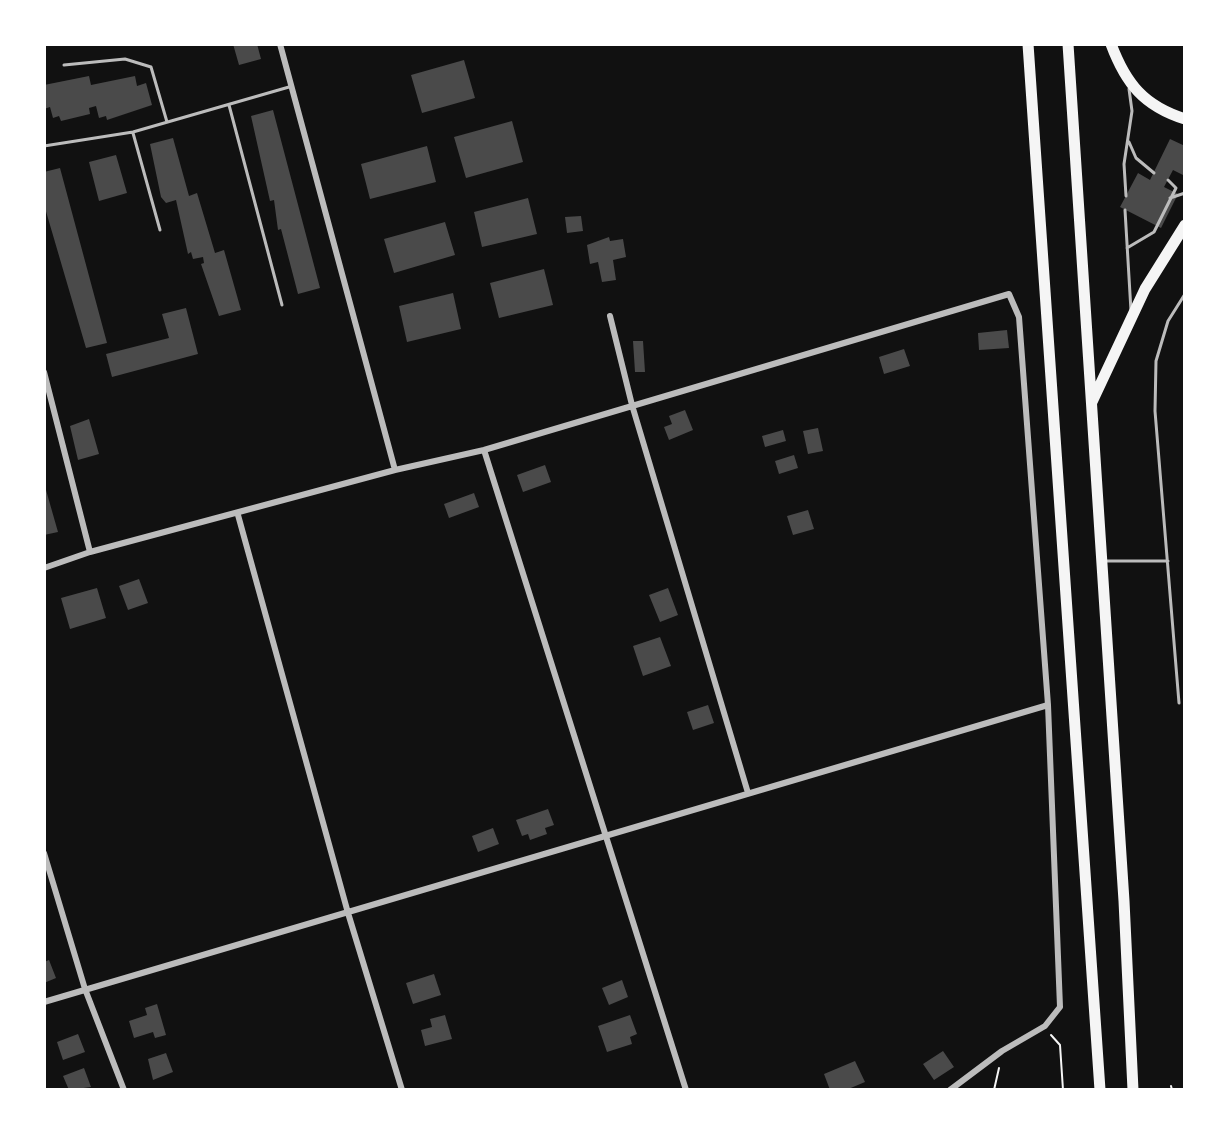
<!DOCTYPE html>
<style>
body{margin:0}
#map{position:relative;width:1229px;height:1134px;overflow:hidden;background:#111;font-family:Mulish,sans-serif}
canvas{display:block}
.frame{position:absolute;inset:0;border:46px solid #fff;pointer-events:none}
</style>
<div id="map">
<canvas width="1229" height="1134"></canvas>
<div class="frame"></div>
</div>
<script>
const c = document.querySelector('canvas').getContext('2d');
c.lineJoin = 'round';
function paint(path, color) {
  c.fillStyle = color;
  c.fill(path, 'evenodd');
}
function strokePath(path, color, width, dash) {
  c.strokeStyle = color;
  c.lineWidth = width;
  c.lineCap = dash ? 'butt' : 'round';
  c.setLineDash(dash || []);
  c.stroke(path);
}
const building = new Path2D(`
 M 233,44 L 257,44 L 261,59 L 239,65 Z
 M 464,60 L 475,98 L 422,113 L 411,75 Z
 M 89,76 L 91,85 L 135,76 L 137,86 L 146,83 L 152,105 L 107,120 L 106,116 L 99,118 L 96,106 L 89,108 L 90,114 L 61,121 L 59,116 L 53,118 L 50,107 L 44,109 L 44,85 Z
 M 273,110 L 320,288 L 298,294 L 281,229 L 278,230 L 274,200 L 270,201 L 251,116 Z
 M 512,121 L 523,162 L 466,178 L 454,137 Z
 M 173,138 L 189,196 L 197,193 L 215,253 L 224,250 L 241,310 L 219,316 L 201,264 L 204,263 L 203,257 L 193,259 L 191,252 L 188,254 L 176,200 L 166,203 L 161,197 L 150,144 Z
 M 1170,139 L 1185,146 L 1185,176 L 1173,170 L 1164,187 L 1178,194 L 1161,228 L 1120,207 L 1138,173 L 1150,180 Z
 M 427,146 L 436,182 L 370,199 L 361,164 Z
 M 116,155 L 127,193 L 99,201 L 89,162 Z
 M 60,168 L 107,343 L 86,348 L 45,208 L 44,172 Z
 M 528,198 L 537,234 L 482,247 L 474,212 Z
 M 581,216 L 583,231 L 567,233 L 565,217 Z
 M 445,222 L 455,255 L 394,273 L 384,239 Z
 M 609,237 L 610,241 L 623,239 L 626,257 L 613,260 L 616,280 L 602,282 L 598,262 L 590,264 L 587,245 Z
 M 544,269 L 553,305 L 499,318 L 490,283 Z
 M 453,293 L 461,329 L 407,342 L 399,306 Z
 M 186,308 L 198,354 L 112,377 L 106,354 L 169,338 L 162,314 Z
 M 1007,330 L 1009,348 L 979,350 L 978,333 Z
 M 633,341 L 643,341 L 645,372 L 635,372 Z
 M 904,349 L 910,366 L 884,374 L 879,357 Z
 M 685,410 L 693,430 L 669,440 L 664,427 L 672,424 L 669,416 Z
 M 89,419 L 99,454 L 78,460 L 70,426 Z
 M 818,428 L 823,451 L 808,454 L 803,431 Z
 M 783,430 L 786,441 L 765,447 L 762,436 Z
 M 794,455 L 798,468 L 779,474 L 775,461 Z
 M 545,465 L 551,482 L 523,492 L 517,475 Z
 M 44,483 L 58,532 L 44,535 Z
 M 474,493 L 479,507 L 449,518 L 444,504 Z
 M 808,510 L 814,529 L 793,535 L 787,516 Z
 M 139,579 L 148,603 L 128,610 L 119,586 Z
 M 97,588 L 106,618 L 70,629 L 61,598 Z
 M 668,588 L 678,615 L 660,622 L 649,595 Z
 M 660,637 L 671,666 L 643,676 L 633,646 Z
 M 708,705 L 714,723 L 693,730 L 687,712 Z
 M 548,809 L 554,825 L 545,828 L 547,834 L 530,840 L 528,834 L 522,836 L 516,820 Z
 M 493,828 L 499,844 L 478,852 L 472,836 Z
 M 49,960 L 56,978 L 44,983 L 44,962 Z
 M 434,974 L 441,995 L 413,1004 L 406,983 Z
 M 622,980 L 628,997 L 609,1005 L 602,988 Z
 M 157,1004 L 166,1035 L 155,1038 L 153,1032 L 134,1038 L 129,1021 L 147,1015 L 145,1008 Z
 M 445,1015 L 452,1039 L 425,1046 L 421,1030 L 432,1027 L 430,1019 Z
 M 630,1015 L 637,1034 L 630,1037 L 632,1044 L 607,1052 L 598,1026 Z
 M 78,1034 L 85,1052 L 63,1060 L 57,1042 Z
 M 943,1051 L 954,1067 L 934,1080 L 923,1064 Z
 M 166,1053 L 173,1072 L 153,1080 L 148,1059 Z
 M 855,1061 L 865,1082 L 846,1090 L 830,1090 L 824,1074 Z
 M 84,1068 L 91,1087 L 69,1090 L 63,1076 Z`);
const path = new Path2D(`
 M 1051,1035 L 1060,1045 L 1063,1090
 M 1171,1086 L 1172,1090
 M 994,1090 L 999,1068`);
const service = new Path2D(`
 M 64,65 L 125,59 L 151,67 L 167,122
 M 229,105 L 282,305
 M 133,133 L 160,230
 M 1129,142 L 1136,158 L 1154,173
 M 44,146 L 133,132 L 289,87
 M 1126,196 L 1124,164 L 1132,111 L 1129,89
 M 1170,198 L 1185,193
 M 1125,210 L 1131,311
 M 1127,248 L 1154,232 L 1176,188 L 1168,180
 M 1104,561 L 1168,561
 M 1179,703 L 1155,411 L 1156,361 L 1168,321 L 1185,294`);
const minor = new Path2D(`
 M 280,44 L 395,470
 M 610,316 L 632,405 L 748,793
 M 44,372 L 90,552
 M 484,450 L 686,1090
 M 238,515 L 348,913 L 402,1090
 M 44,568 L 90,552 L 395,470 L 484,450 L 1009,294 L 1019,317 L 1048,705 L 1060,1007 L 1045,1026 L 1002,1051 L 950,1090
 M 44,853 L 85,989 L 124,1090
 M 44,1002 L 1048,705`);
const motorway = new Path2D(`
 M 1028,44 L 1100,1090
 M 1068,44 L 1124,901 L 1133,1090
 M 1111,44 C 1126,84 1144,106 1185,119
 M 1092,402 L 1145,289 L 1185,225`);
paint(building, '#4a4a4a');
strokePath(path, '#f5f5f5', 2);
strokePath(service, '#bcbcbc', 3);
strokePath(minor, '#bcbcbc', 6);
strokePath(motorway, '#f5f5f5', 11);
</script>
